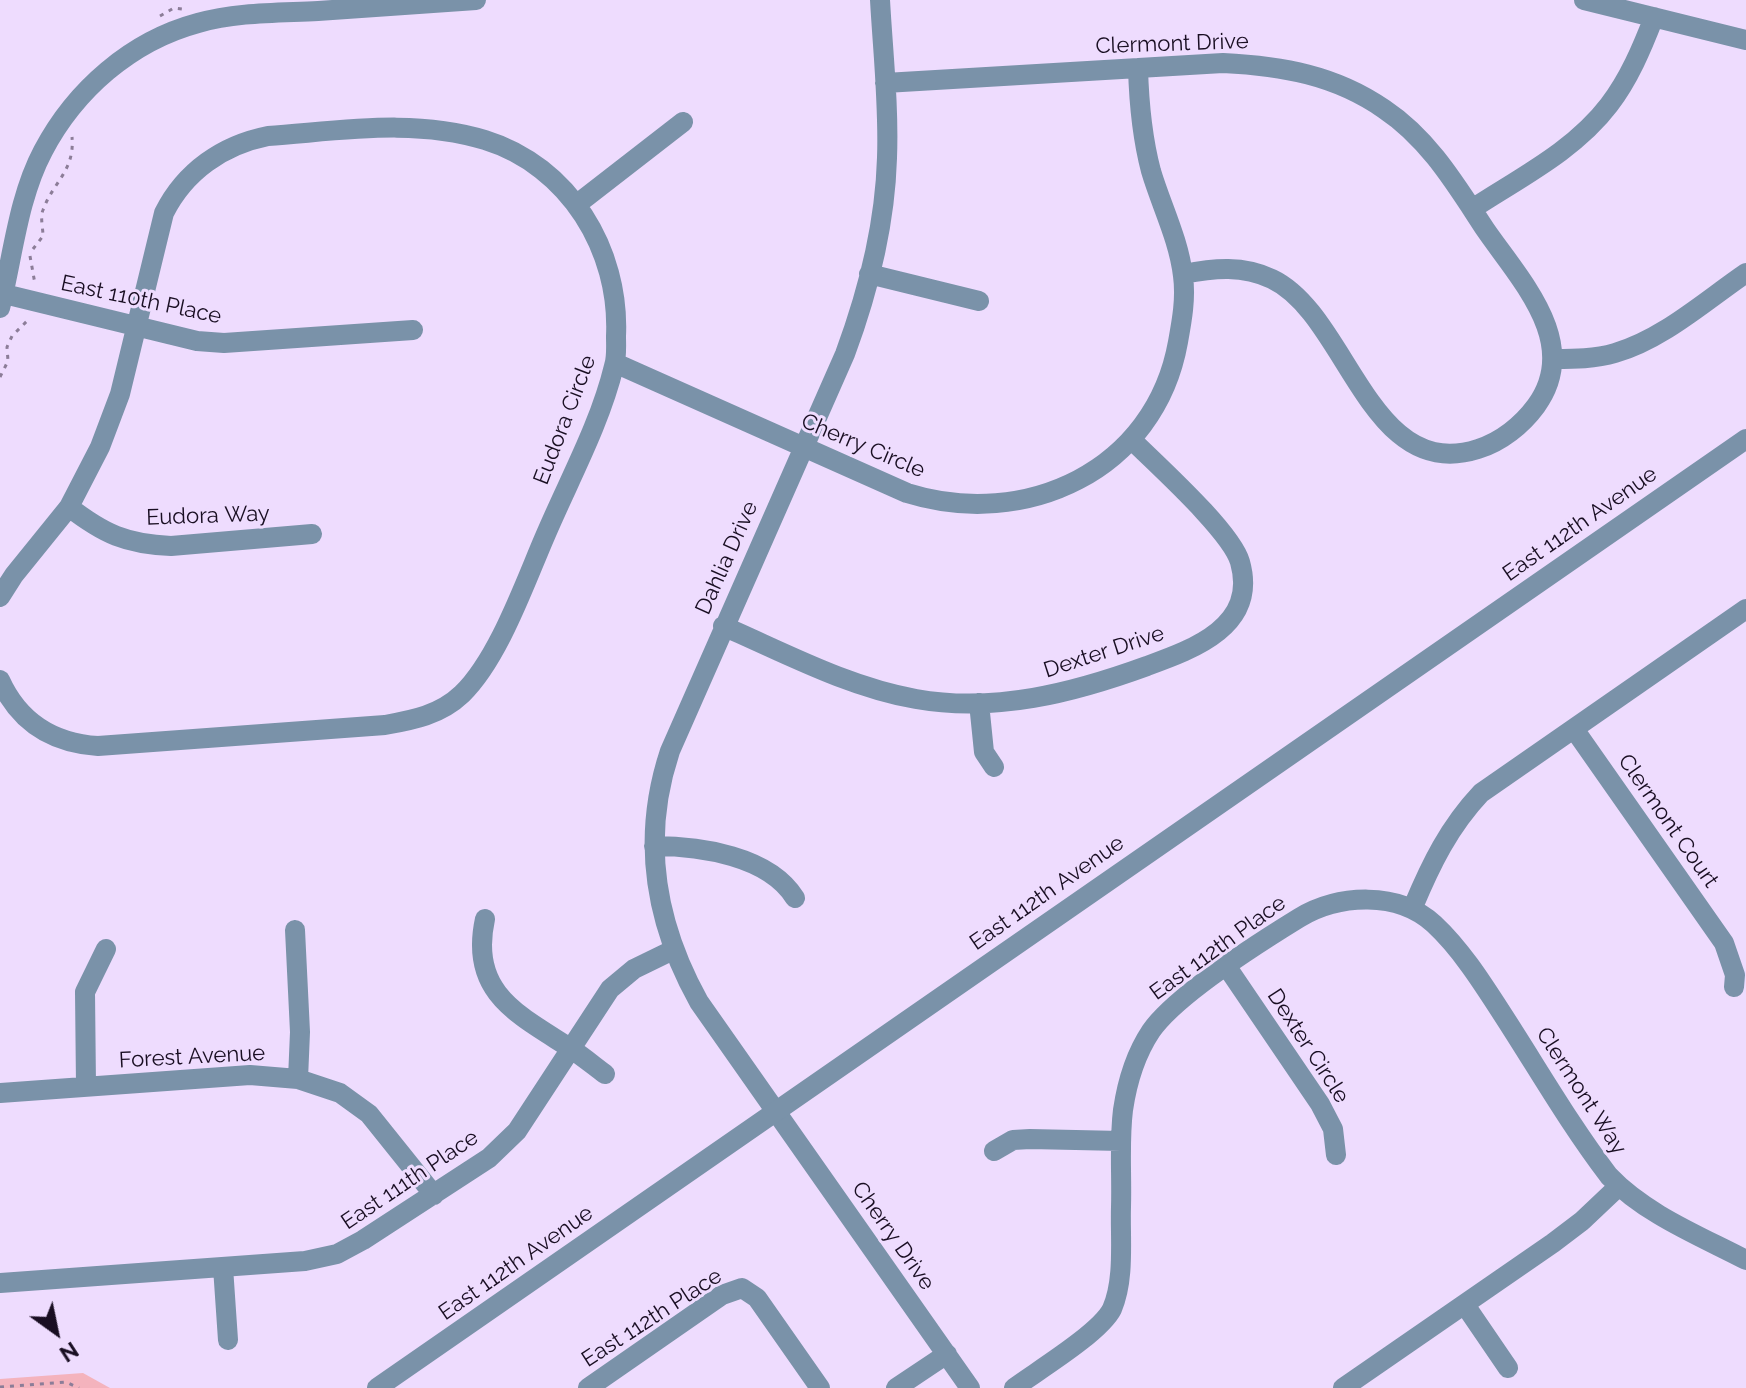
<!DOCTYPE html>
<style>
body{margin:0}
#map{position:relative;width:1746px;height:1388px;overflow:hidden;background:#eedcfe;font-family:Raleway,sans-serif}
canvas{display:block}
.north{position:absolute;left:16px;top:1292px;width:80px;height:80px;-webkit-text-stroke:6px #eedcfe;paint-order:stroke;rotate:147deg;font-size:22px;font-weight:700;line-height:32px;text-align:center;color:#190e22}
.north::after{content:'';display:block;margin:auto;width:28px;height:36px;background:#190e22;clip-path:polygon(50% 0,100% 100%,50% 72%,0 100%)}
</style>
<div id="map">
<canvas width="1746" height="1388"></canvas>
<div class="north">N</div>
</div>
<script>
const c = document.querySelector('canvas').getContext('2d');
c.lineJoin = 'round';
function paint(path, color) {
  c.fillStyle = color;
  c.fill(path, 'evenodd');
}
function strokePath(path, color, width, dash) {
  c.strokeStyle = color;
  c.lineWidth = width;
  c.lineCap = dash ? 'butt' : 'round';
  c.setLineDash(dash || []);
  c.stroke(path);
}
function drawText(font, color, halo, rows, align = 'center') {
  c.font = font + ' Raleway,sans-serif';
  c.lineWidth = 6;
  c.setLineDash([]);
  c.textBaseline = 'middle';
  c.strokeStyle = halo;
  c.fillStyle = color;
  for (const [text, x, y, turn = 0] of rows) {
    c.save();
    c.translate(x, y);
    c.rotate((+turn || 0) * Math.PI / 180);
    c.textAlign = isNaN(turn) ? turn : align;
    if (halo) c.strokeText(text, 0, 0);
    c.fillText(text, 0, 0);
    c.restore();
  }
}
const green = new Path2D(`
 M 83,1373 L 110,1388 L 0,1388 L 0,1379 Z`);
const path = new Path2D(`
 M 160,16 L 174,8 L 182,9
 M 33,249 L 43,236 C 43,228 40,217 43,210 C 53,182 75,171 72,137
 M 30,256 L 35,284
 M 0,377 L 8,361 L 7,347 L 12,336 L 29,319
 M 0,1387 L 66,1382 L 79,1388`);
const minor = new Path2D(`
 M 880,0 C 883,53 889,106 887,158 C 885,226 868,292 845,354 L 670,751 C 641,838 655,923 699,1002 L 970,1388
 M 1584,0 L 1746,40
 M 885,83 L 1223,63 C 1282,66 1335,75 1384,109 C 1429,139 1456,185 1485,229 C 1520,280 1582,343 1536,406 C 1522,425 1501,442 1478,449 C 1369,484 1348,315 1272,279 C 1243,265 1214,268 1183,274
 M 576,205 L 683,122
 M 1472,209 C 1519,178 1574,151 1609,105 C 1629,79 1642,48 1654,17
 M 869,274 L 979,301
 M 0,293 L 197,341 L 224,343 L 413,330
 M 0,308 C 13,256 18,198 43,151 C 75,90 131,41 198,23 C 236,12 278,13 318,11 C 371,7 423,4 476,0
 M 1554,359 C 1574,359 1595,359 1615,353 C 1663,339 1705,301 1746,273
 M 615,363 L 907,493 C 1025,530 1155,471 1178,342 C 1182,320 1186,298 1183,276 C 1179,240 1161,205 1151,171 C 1142,137 1139,104 1138,68
 M 69,507 C 104,534 126,544 171,546 L 312,534
 M 0,597 L 14,575 L 69,507 L 100,447 L 120,394 L 164,213 C 185,171 223,145 268,136 C 340,131 414,118 485,140 C 569,166 620,250 616,336 C 616,346 617,357 614,366 C 600,424 569,480 546,534 C 525,582 499,658 462,694 C 440,715 413,720 385,725 L 98,746 C 52,743 19,722 0,680
 M 723,626 C 785,653 848,687 916,699 C 995,713 1073,693 1147,666 C 1194,649 1258,626 1240,562 C 1231,531 1157,465 1132,440
 M 979,703 L 984,752 L 994,767
 M 1574,729 L 1724,943 L 1735,975 L 1734,987
 M 654,846 C 700,846 769,856 795,898
 M 1413,907 C 1431,864 1449,827 1481,793 L 1746,609
 M 485,919 C 469,992 517,1014 570,1048 C 582,1056 593,1065 605,1074
 M 295,930 L 300,1032 L 298,1079
 M 1227,967 L 1320,1104 L 1333,1129 L 1336,1155
 M 86,1086 L 85,992 L 106,949
 M 0,1093 L 250,1075 L 298,1079 L 340,1093 L 369,1114 L 434,1195
 M 994,1151 L 1013,1140 L 1030,1139 L 1121,1141
 M 223,1267 L 228,1340
 M 0,1283 L 305,1261 L 337,1254 L 363,1240 L 489,1158 L 517,1131 L 610,989 L 634,969 L 673,950
 M 1465,1305 L 1508,1368
 M 588,1388 L 722,1295 L 742,1288 L 757,1298 L 820,1388
 M 896,1388 L 947,1354
 M 1014,1388 C 1037,1371 1100,1333 1112,1309 C 1125,1279 1120,1238 1121,1207 C 1122,1175 1119,1142 1123,1110 C 1127,1083 1135,1055 1151,1031 C 1176,995 1260,942 1299,918 C 1339,894 1398,891 1434,924 C 1461,949 1483,984 1503,1015 C 1538,1069 1570,1125 1609,1176 C 1645,1214 1700,1236 1746,1260
 M 1343,1388 L 1553,1243 L 1582,1221 L 1619,1186`);
const tertiary = new Path2D(`
 M 377,1388 L 1746,439`);
const streetNames = [
 ["Clermont Drive",1172,44,-2],
 ["East 110th Place",141,300,12],
 ["Eudora Circle",565,420,-69],
 ["Cherry Circle",863,446,23],
 ["Eudora Way",208,516,-2],
 ["East 112th Avenue",1580,524,-35],
 ["Dahlia Drive",727,558,-66],
 ["Dexter Drive",1104,652,-18],
 ["Clermont Court",1668,821,55],
 ["East 112th Avenue",1047,893,-35],
 ["East 112th Place",1218,948,-36],
 ["Dexter Circle",1308,1046,57],
 ["Forest Avenue",192,1057,-3],
 ["Clermont Way",1581,1091,57],
 ["East 111th Place",410,1180,-34],
 ["Cherry Drive",893,1236,55],
 ["East 112th Avenue",516,1263,-35],
 ["East 112th Place",652,1318,-33]
];
paint(green, '#f4b3bd');
strokePath(path, '#8c7d98', 3, [4, 6]);
strokePath(minor, '#7a92a9', 20);
strokePath(tertiary, '#7a92a9', 20);
drawText('22px', '#190e22', '#eedcfe', streetNames);
</script>
